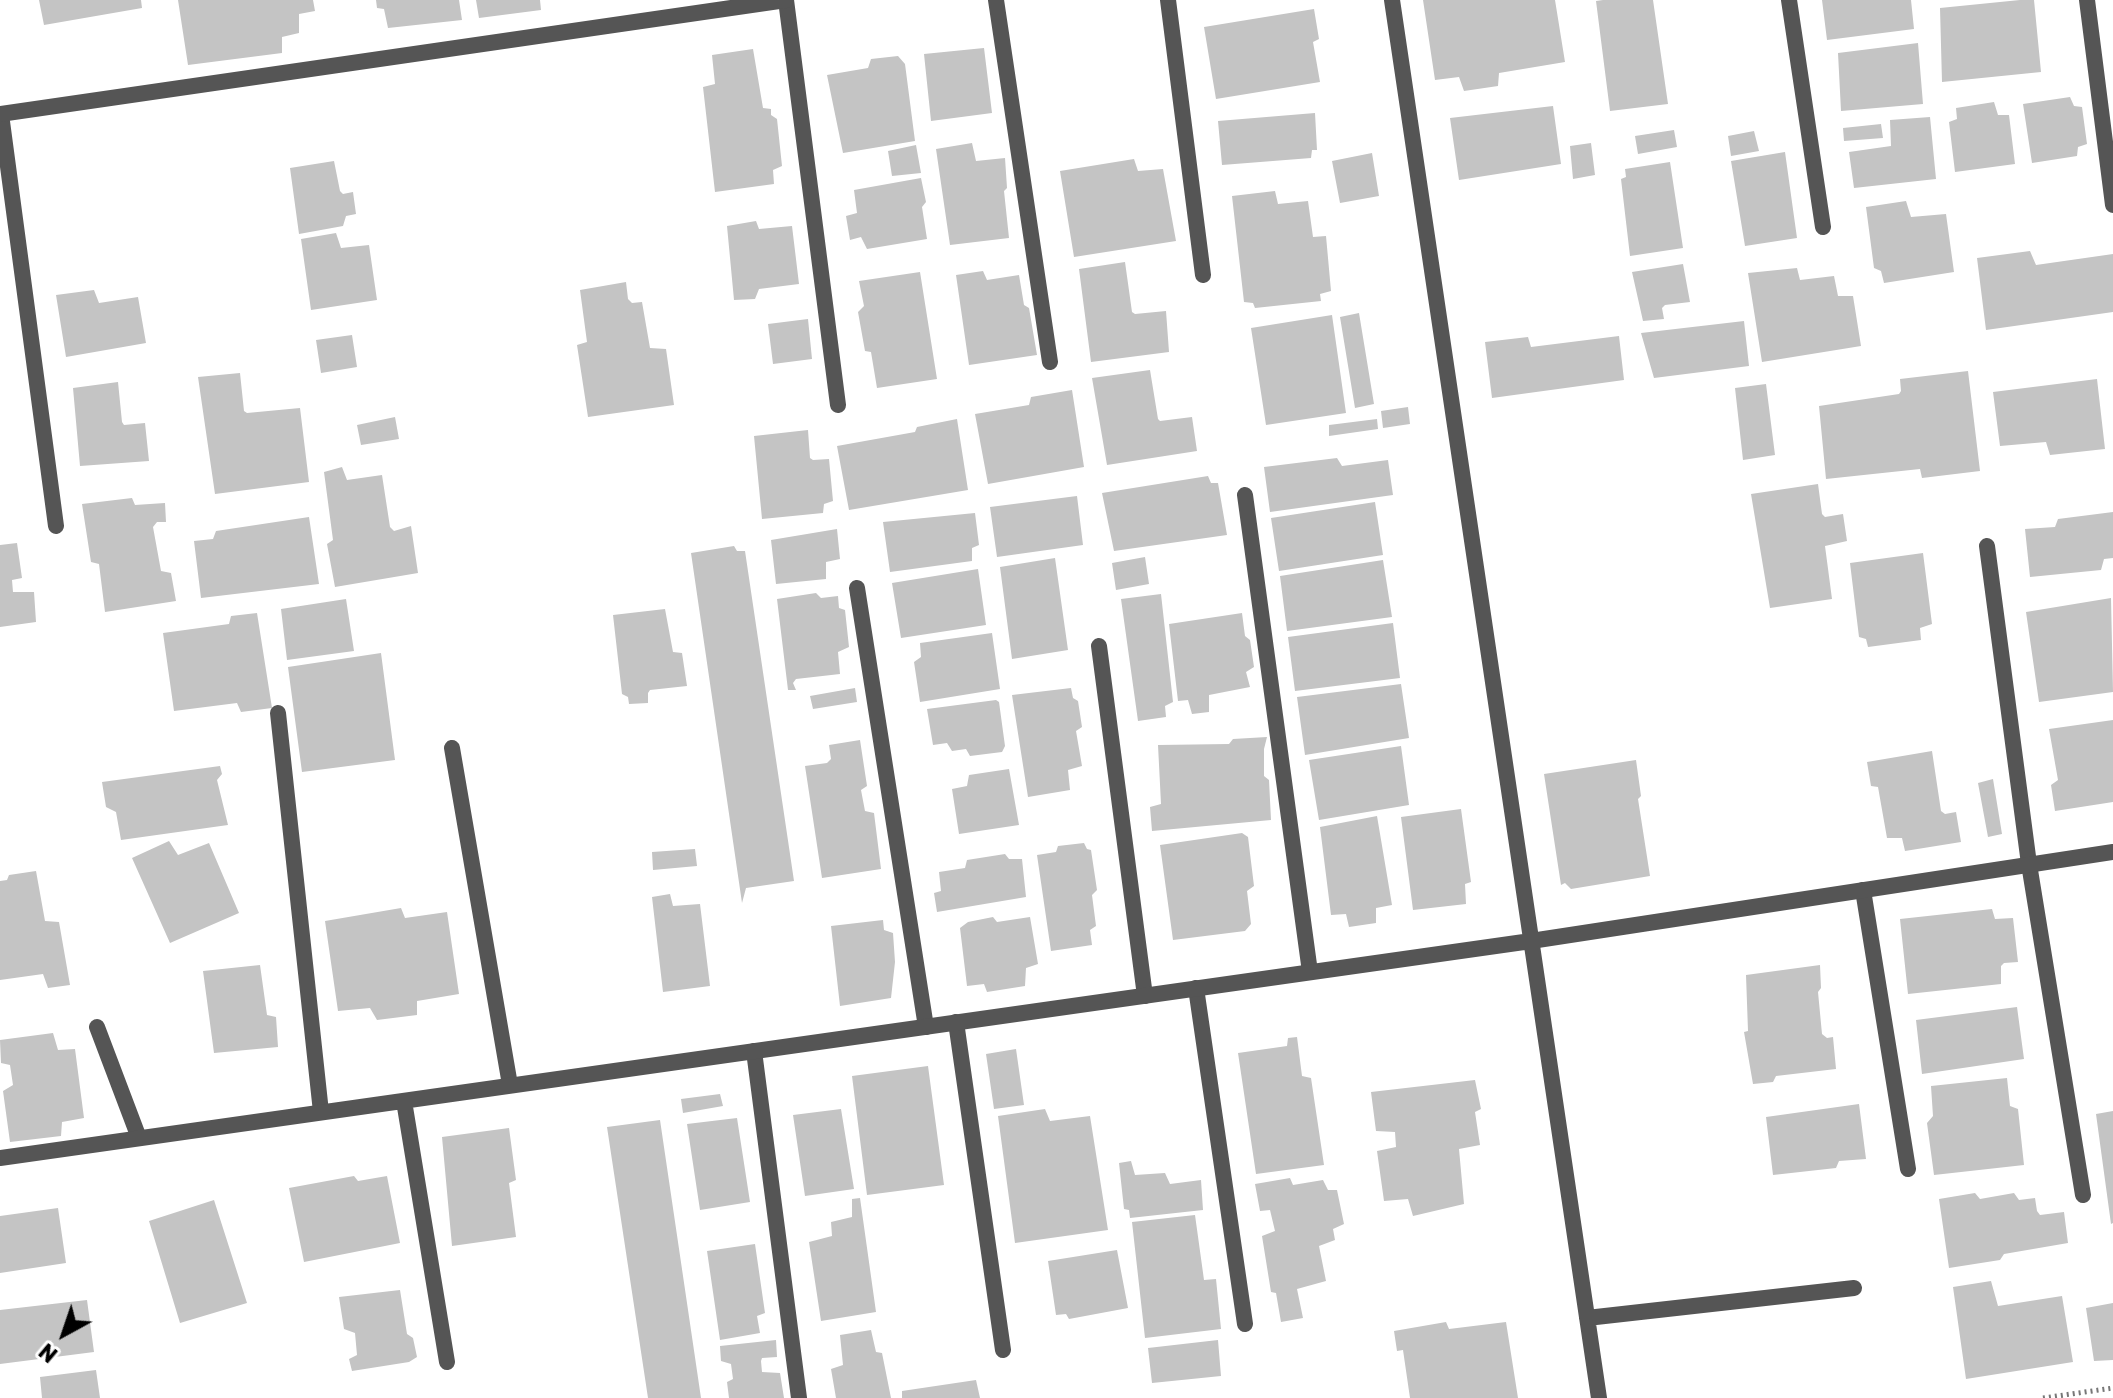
<!DOCTYPE html>
<style>
body{margin:0}
#map{position:relative;width:2113px;height:1398px;overflow:hidden;background:#fff;font-family:Rubik,sans-serif}
canvas{display:block}
.north{position:absolute;left:24px;top:1294px;width:80px;height:80px;-webkit-text-stroke:6px #fff;paint-order:stroke;rotate:220deg;font-size:22px;font-weight:700;line-height:32px;text-align:center;color:#000}
.north::after{content:'';display:block;margin:auto;width:28px;height:36px;background:#000;clip-path:polygon(50% 0,100% 100%,50% 72%,0 100%)}
</style>
<div id="map">
<canvas width="2113" height="1398"></canvas>
<div class="north">N</div>
</div>
<script>
const c = document.querySelector('canvas').getContext('2d');
c.lineJoin = 'round';
function paint(path, color) {
  c.fillStyle = color;
  c.fill(path, 'evenodd');
}
function strokePath(path, color, width, dash) {
  c.strokeStyle = color;
  c.lineWidth = width;
  c.lineCap = dash ? 'butt' : 'round';
  c.setLineDash(dash || []);
  c.stroke(path);
}
const building = new Path2D(`
 M 39,0 L 141,0 L 142,8 L 44,25 Z
 M 178,0 L 313,0 L 315,11 L 299,14 L 299,33 L 282,37 L 282,53 L 188,65 Z
 M 376,0 L 459,0 L 462,20 L 388,28 L 384,9 L 377,8 Z
 M 476,0 L 540,0 L 541,10 L 479,18 Z
 M 1423,0 L 1555,0 L 1565,62 L 1499,73 L 1498,86 L 1464,91 L 1459,77 L 1435,80 Z
 M 1603,0 L 1653,0 L 1668,104 L 1610,111 L 1596,1 Z
 M 1822,0 L 1911,0 L 1914,29 L 1827,40 Z
 M 2020,0 L 2034,0 L 2041,72 L 1942,82 L 1940,8 Z
 M 1314,9 L 1319,39 L 1313,42 L 1320,82 L 1216,99 L 1204,27 Z
 M 1918,43 L 1923,104 L 1841,111 L 1838,53 Z
 M 984,48 L 992,113 L 931,121 L 924,54 Z
 M 753,49 L 763,108 L 771,109 L 771,115 L 777,119 L 782,166 L 773,170 L 774,184 L 715,192 L 703,87 L 715,84 L 712,55 Z
 M 898,56 L 905,64 L 915,141 L 843,153 L 827,75 L 868,68 L 871,59 Z
 M 2070,97 L 2074,106 L 2082,107 L 2087,144 L 2078,147 L 2077,156 L 2032,163 L 2023,104 Z
 M 1994,102 L 1998,115 L 2009,115 L 2015,164 L 1955,172 L 1949,122 L 1957,119 L 1956,108 Z
 M 1553,106 L 1561,164 L 1459,180 L 1450,118 Z
 M 1315,113 L 1317,150 L 1312,150 L 1311,158 L 1222,165 L 1218,121 Z
 M 1930,117 L 1936,179 L 1854,188 L 1849,152 L 1891,146 L 1890,120 Z
 M 1881,124 L 1883,138 L 1844,141 L 1843,128 Z
 M 1674,130 L 1677,147 L 1638,154 L 1635,136 Z
 M 1754,131 L 1759,151 L 1731,156 L 1728,136 Z
 M 972,143 L 976,161 L 1005,158 L 1007,188 L 1004,191 L 1009,238 L 950,245 L 936,149 Z
 M 1591,143 L 1595,175 L 1573,179 L 1570,146 Z
 M 916,145 L 921,173 L 892,176 L 888,151 Z
 M 1785,152 L 1797,238 L 1745,246 L 1731,161 Z
 M 1372,153 L 1379,196 L 1340,203 L 1332,161 Z
 M 1134,159 L 1138,171 L 1163,169 L 1176,241 L 1074,257 L 1060,171 Z
 M 334,161 L 340,191 L 343,194 L 353,192 L 356,214 L 346,216 L 343,226 L 299,234 L 290,168 Z
 M 1670,162 L 1683,248 L 1630,256 L 1621,179 L 1626,177 L 1625,169 Z
 M 921,178 L 926,202 L 922,207 L 927,239 L 867,249 L 861,237 L 850,240 L 846,216 L 857,213 L 854,190 Z
 M 1275,191 L 1278,204 L 1308,201 L 1313,237 L 1326,236 L 1331,291 L 1320,294 L 1321,301 L 1255,308 L 1253,303 L 1244,302 L 1232,196 Z
 M 1906,201 L 1911,217 L 1946,214 L 1954,272 L 1884,283 L 1881,271 L 1874,268 L 1866,207 Z
 M 756,221 L 759,229 L 792,226 L 799,284 L 759,289 L 755,299 L 734,300 L 727,226 Z
 M 336,233 L 341,248 L 369,245 L 377,300 L 311,310 L 301,239 Z
 M 2030,251 L 2036,265 L 2113,254 L 2113,312 L 1986,330 L 1977,258 Z
 M 1125,262 L 1132,312 L 1135,314 L 1166,311 L 1169,352 L 1091,362 L 1079,269 Z
 M 1683,264 L 1690,302 L 1665,305 L 1662,308 L 1664,319 L 1643,321 L 1632,272 Z
 M 1797,268 L 1800,280 L 1834,276 L 1838,296 L 1853,296 L 1861,346 L 1762,362 L 1748,273 Z
 M 983,271 L 987,280 L 1019,275 L 1024,305 L 1029,308 L 1037,355 L 969,365 L 956,275 Z
 M 920,272 L 937,379 L 877,388 L 871,352 L 865,351 L 858,312 L 864,306 L 859,281 Z
 M 626,282 L 628,299 L 632,303 L 642,302 L 650,348 L 666,349 L 674,405 L 588,417 L 577,345 L 587,342 L 580,290 Z
 M 94,290 L 99,303 L 138,297 L 146,343 L 66,357 L 56,295 Z
 M 1359,313 L 1374,404 L 1355,408 L 1340,317 Z
 M 1332,315 L 1346,413 L 1266,425 L 1251,328 Z
 M 808,319 L 812,359 L 773,364 L 768,324 Z
 M 1744,321 L 1749,366 L 1654,378 L 1641,333 Z
 M 352,335 L 357,367 L 321,373 L 316,340 Z
 M 1619,336 L 1624,380 L 1492,398 L 1485,342 L 1528,337 L 1531,347 Z
 M 1150,370 L 1158,419 L 1160,421 L 1192,417 L 1197,451 L 1107,465 L 1092,378 Z
 M 1968,371 L 1980,471 L 1922,478 L 1920,469 L 1826,479 L 1819,406 L 1899,394 L 1901,391 L 1900,379 Z
 M 240,373 L 244,411 L 247,413 L 300,408 L 309,482 L 215,494 L 198,377 Z
 M 2097,379 L 2105,449 L 2050,455 L 2046,442 L 2000,446 L 1993,392 Z
 M 118,382 L 122,422 L 124,425 L 145,423 L 149,461 L 80,466 L 73,388 Z
 M 1766,384 L 1775,455 L 1743,460 L 1735,388 Z
 M 1072,390 L 1084,467 L 988,484 L 975,414 L 1029,405 L 1031,397 Z
 M 1408,407 L 1410,424 L 1383,428 L 1381,411 Z
 M 395,417 L 399,439 L 361,445 L 357,425 Z
 M 957,419 L 968,490 L 849,510 L 837,446 L 915,432 L 917,427 Z
 M 1377,419 L 1378,429 L 1329,436 L 1329,425 Z
 M 808,430 L 810,458 L 813,460 L 829,459 L 833,501 L 824,504 L 823,513 L 762,519 L 754,436 Z
 M 1337,458 L 1342,466 L 1388,460 L 1393,495 L 1270,512 L 1264,467 Z
 M 342,467 L 347,480 L 382,475 L 390,527 L 394,531 L 411,526 L 418,573 L 335,587 L 327,544 L 333,540 L 324,472 Z
 M 1208,476 L 1211,483 L 1218,483 L 1227,535 L 1114,551 L 1102,493 Z
 M 1818,484 L 1822,514 L 1825,517 L 1843,514 L 1847,541 L 1825,546 L 1832,599 L 1770,608 L 1751,494 Z
 M 1077,496 L 1083,545 L 997,557 L 990,507 Z
 M 132,498 L 135,505 L 165,503 L 166,522 L 157,522 L 153,527 L 161,571 L 171,573 L 176,601 L 105,612 L 99,564 L 91,562 L 82,504 Z
 M 1375,502 L 1383,555 L 1279,571 L 1271,518 Z
 M 2113,512 L 2113,558 L 2104,559 L 2101,570 L 2030,577 L 2025,529 L 2055,527 L 2058,519 Z
 M 975,513 L 979,545 L 972,548 L 972,561 L 890,572 L 883,522 Z
 M 309,517 L 319,584 L 201,598 L 194,541 L 213,539 L 216,531 Z
 M 837,529 L 840,559 L 826,562 L 826,579 L 776,584 L 771,540 Z
 M 17,543 L 22,578 L 12,580 L 13,592 L 34,592 L 36,622 L 0,627 L 0,545 Z
 M 734,546 L 737,551 L 745,551 L 794,881 L 746,888 L 742,903 L 691,553 Z
 M 1923,553 L 1932,624 L 1920,628 L 1921,640 L 1868,647 L 1866,639 L 1859,637 L 1850,563 Z
 M 1145,557 L 1149,584 L 1116,590 L 1112,563 Z
 M 1055,558 L 1068,650 L 1012,659 L 1000,567 Z
 M 1383,560 L 1392,617 L 1287,631 L 1280,576 Z
 M 978,569 L 986,625 L 901,638 L 892,583 Z
 M 816,593 L 821,598 L 838,596 L 839,608 L 845,610 L 849,647 L 838,652 L 840,674 L 796,679 L 793,683 L 796,690 L 788,690 L 777,599 Z
 M 1161,594 L 1173,702 L 1165,706 L 1166,717 L 1138,721 L 1121,599 Z
 M 2111,598 L 2113,692 L 2039,702 L 2026,612 Z
 M 346,599 L 354,651 L 287,660 L 281,609 Z
 M 665,609 L 673,652 L 682,653 L 687,686 L 650,690 L 648,693 L 648,703 L 629,704 L 628,697 L 622,694 L 613,615 Z
 M 257,613 L 272,708 L 241,712 L 237,703 L 174,711 L 163,633 L 229,624 L 231,616 Z
 M 1242,613 L 1245,636 L 1250,640 L 1254,667 L 1246,672 L 1250,687 L 1209,695 L 1209,712 L 1192,714 L 1188,700 L 1178,701 L 1169,624 Z
 M 1393,623 L 1400,678 L 1295,691 L 1288,637 Z
 M 992,633 L 1000,689 L 920,702 L 914,662 L 921,657 L 920,643 Z
 M 381,653 L 395,760 L 302,772 L 288,667 Z
 M 1401,684 L 1409,738 L 1305,755 L 1297,697 Z
 M 855,688 L 857,702 L 813,709 L 810,696 Z
 M 1071,688 L 1073,698 L 1078,701 L 1082,727 L 1076,731 L 1082,766 L 1068,770 L 1070,790 L 1028,797 L 1012,695 Z
 M 996,700 L 999,702 L 1005,746 L 1002,752 L 970,756 L 966,749 L 952,751 L 947,743 L 933,745 L 927,709 Z
 M 2113,720 L 2113,802 L 2055,811 L 2051,785 L 2058,780 L 2049,729 Z
 M 1267,737 L 1264,749 L 1264,776 L 1269,780 L 1271,820 L 1152,831 L 1150,807 L 1161,804 L 1158,745 L 1229,744 L 1233,739 Z
 M 860,740 L 867,786 L 861,790 L 865,811 L 874,813 L 881,869 L 822,878 L 805,766 L 827,763 L 831,759 L 829,745 Z
 M 1401,746 L 1409,805 L 1319,820 L 1309,760 Z
 M 1932,751 L 1941,811 L 1945,814 L 1956,812 L 1961,842 L 1905,851 L 1902,838 L 1887,838 L 1878,787 L 1871,786 L 1867,762 Z
 M 1636,760 L 1641,796 L 1638,799 L 1650,876 L 1571,889 L 1565,883 L 1561,885 L 1544,774 Z
 M 220,766 L 222,774 L 217,780 L 228,825 L 121,840 L 116,812 L 106,807 L 102,782 Z
 M 1009,769 L 1019,825 L 959,834 L 952,789 L 967,786 L 969,775 Z
 M 1993,779 L 2002,834 L 1988,837 L 1978,783 Z
 M 1461,809 L 1471,882 L 1465,884 L 1466,904 L 1413,910 L 1401,817 Z
 M 1377,816 L 1392,905 L 1376,908 L 1376,923 L 1349,927 L 1346,914 L 1331,915 L 1320,827 Z
 M 1242,833 L 1248,837 L 1254,886 L 1247,891 L 1251,924 L 1245,931 L 1173,940 L 1160,845 Z
 M 169,841 L 178,855 L 209,843 L 239,913 L 170,943 L 132,858 Z
 M 1084,843 L 1087,849 L 1091,850 L 1097,890 L 1092,895 L 1096,926 L 1090,930 L 1092,945 L 1051,951 L 1037,855 L 1056,852 L 1058,846 Z
 M 695,849 L 697,866 L 653,870 L 652,852 Z
 M 1005,854 L 1009,859 L 1022,859 L 1026,897 L 937,912 L 934,893 L 941,891 L 939,872 L 965,868 L 967,860 Z
 M 36,871 L 45,921 L 59,922 L 70,985 L 48,988 L 43,974 L 0,980 L 0,881 L 7,880 L 9,875 Z
 M 670,894 L 673,906 L 700,904 L 710,986 L 663,992 L 652,897 Z
 M 401,908 L 405,918 L 447,912 L 459,994 L 417,1001 L 417,1015 L 377,1020 L 370,1008 L 338,1011 L 325,921 Z
 M 1992,909 L 1995,919 L 2013,918 L 2018,962 L 2004,963 L 2001,966 L 2001,984 L 1908,994 L 1900,919 Z
 M 993,917 L 997,922 L 1030,917 L 1038,964 L 1026,968 L 1025,986 L 987,992 L 984,984 L 967,986 L 960,928 L 968,922 Z
 M 883,920 L 884,930 L 893,933 L 895,962 L 891,998 L 840,1006 L 831,926 Z
 M 260,965 L 267,1015 L 276,1017 L 278,1047 L 214,1053 L 203,971 Z
 M 1820,965 L 1821,988 L 1818,992 L 1822,1034 L 1827,1038 L 1833,1037 L 1836,1069 L 1776,1076 L 1773,1082 L 1753,1084 L 1744,1032 L 1748,1031 L 1746,975 Z
 M 2017,1007 L 2024,1059 L 1922,1074 L 1916,1020 Z
 M 53,1033 L 58,1050 L 75,1049 L 84,1118 L 62,1122 L 61,1136 L 10,1142 L 3,1091 L 13,1085 L 10,1065 L 1,1063 L 0,1040 Z
 M 1297,1037 L 1302,1076 L 1311,1078 L 1324,1165 L 1256,1174 L 1238,1053 L 1287,1046 L 1288,1038 Z
 M 1016,1049 L 1024,1105 L 994,1109 L 986,1054 Z
 M 928,1066 L 944,1185 L 867,1195 L 852,1076 Z
 M 2007,1078 L 2010,1106 L 2018,1109 L 2024,1165 L 1934,1175 L 1927,1123 L 1933,1116 L 1931,1086 Z
 M 1475,1080 L 1481,1109 L 1475,1112 L 1480,1145 L 1459,1149 L 1464,1204 L 1413,1216 L 1408,1199 L 1384,1201 L 1377,1151 L 1396,1147 L 1395,1132 L 1376,1131 L 1371,1092 Z
 M 720,1094 L 723,1106 L 683,1113 L 681,1099 Z
 M 1859,1104 L 1866,1159 L 1839,1161 L 1836,1168 L 1773,1175 L 1766,1117 Z
 M 841,1109 L 854,1189 L 805,1196 L 793,1115 Z
 M 1045,1109 L 1050,1121 L 1090,1116 L 1108,1230 L 1015,1243 L 998,1116 Z
 M 2113,1111 L 2113,1223 L 2111,1224 L 2096,1114 Z
 M 737,1118 L 750,1202 L 700,1210 L 687,1124 Z
 M 660,1120 L 701,1398 L 648,1398 L 607,1127 Z
 M 509,1128 L 516,1180 L 509,1183 L 516,1237 L 452,1246 L 442,1137 Z
 M 1131,1161 L 1135,1175 L 1165,1173 L 1170,1184 L 1201,1180 L 1203,1210 L 1130,1218 L 1129,1210 L 1124,1209 L 1119,1163 Z
 M 354,1176 L 358,1181 L 387,1176 L 400,1243 L 304,1262 L 289,1188 Z
 M 1290,1178 L 1293,1185 L 1323,1180 L 1328,1190 L 1337,1190 L 1344,1224 L 1333,1229 L 1335,1240 L 1319,1246 L 1326,1281 L 1297,1289 L 1303,1318 L 1281,1322 L 1276,1293 L 1271,1292 L 1262,1236 L 1275,1231 L 1270,1210 L 1260,1211 L 1255,1184 Z
 M 1975,1193 L 1980,1199 L 2014,1193 L 2019,1200 L 2035,1198 L 2037,1211 L 2040,1215 L 2064,1212 L 2068,1243 L 2004,1254 L 2000,1260 L 1949,1268 L 1939,1199 Z
 M 860,1198 L 876,1312 L 821,1321 L 809,1242 L 832,1236 L 831,1222 L 852,1217 L 852,1199 Z
 M 214,1200 L 247,1303 L 180,1323 L 149,1221 Z
 M 58,1208 L 66,1263 L 0,1273 L 0,1216 Z
 M 1195,1215 L 1204,1280 L 1216,1279 L 1221,1329 L 1145,1338 L 1132,1222 Z
 M 755,1244 L 765,1313 L 757,1316 L 760,1333 L 720,1340 L 707,1251 Z
 M 1117,1250 L 1128,1308 L 1069,1319 L 1066,1314 L 1056,1315 L 1048,1261 Z
 M 1991,1281 L 1998,1306 L 2062,1296 L 2073,1362 L 1966,1379 L 1953,1287 Z
 M 400,1290 L 407,1334 L 413,1338 L 417,1357 L 409,1362 L 352,1371 L 349,1359 L 357,1355 L 355,1333 L 344,1329 L 339,1297 Z
 M 87,1300 L 94,1352 L 0,1364 L 0,1310 Z
 M 2113,1303 L 2113,1360 L 2094,1361 L 2086,1308 Z
 M 1446,1322 L 1449,1329 L 1506,1322 L 1518,1398 L 1410,1398 L 1403,1350 L 1397,1351 L 1394,1331 Z
 M 871,1330 L 876,1352 L 882,1353 L 891,1398 L 836,1398 L 831,1369 L 843,1365 L 840,1335 Z
 M 776,1340 L 777,1357 L 762,1358 L 761,1361 L 762,1372 L 780,1373 L 784,1398 L 729,1398 L 727,1382 L 733,1379 L 731,1364 L 721,1361 L 720,1346 Z
 M 1218,1340 L 1221,1376 L 1152,1383 L 1148,1348 Z
 M 96,1370 L 100,1398 L 42,1398 L 40,1377 Z
 M 976,1380 L 980,1398 L 902,1398 L 902,1391 Z`);
const path = new Path2D(`
 M 2043,1398 L 2113,1388`);
const service = new Path2D(`
 M 786,0 L 838,405
 M 996,0 L 1050,362
 M 1168,0 L 1203,275
 M 1789,0 L 1823,227
 M 2087,0 L 2113,205
 M 1,114 L 56,526
 M 1245,495 L 1310,972
 M 1987,546 L 2029,864 L 2083,1195
 M 857,588 L 926,1027
 M 1099,646 L 1145,996
 M 278,713 L 321,1112
 M 452,748 L 510,1085
 M 1863,890 L 1908,1169
 M 1196,988 L 1245,1324
 M 956,1022 L 1003,1350
 M 97,1027 L 139,1138
 M 754,1051 L 799,1398`);
const minor = new Path2D(`
 M 1392,0 L 1599,1398
 M 0,114 L 786,0
 M 404,1101 L 447,1362
 M 0,1158 L 1531,941 L 2113,852
 M 1587,1318 L 1854,1288`);
paint(building, '#c4c4c4');
strokePath(path, '#777', 5, [2, 4]);
strokePath(service, '#555', 16);
strokePath(minor, '#555', 16);
</script>
